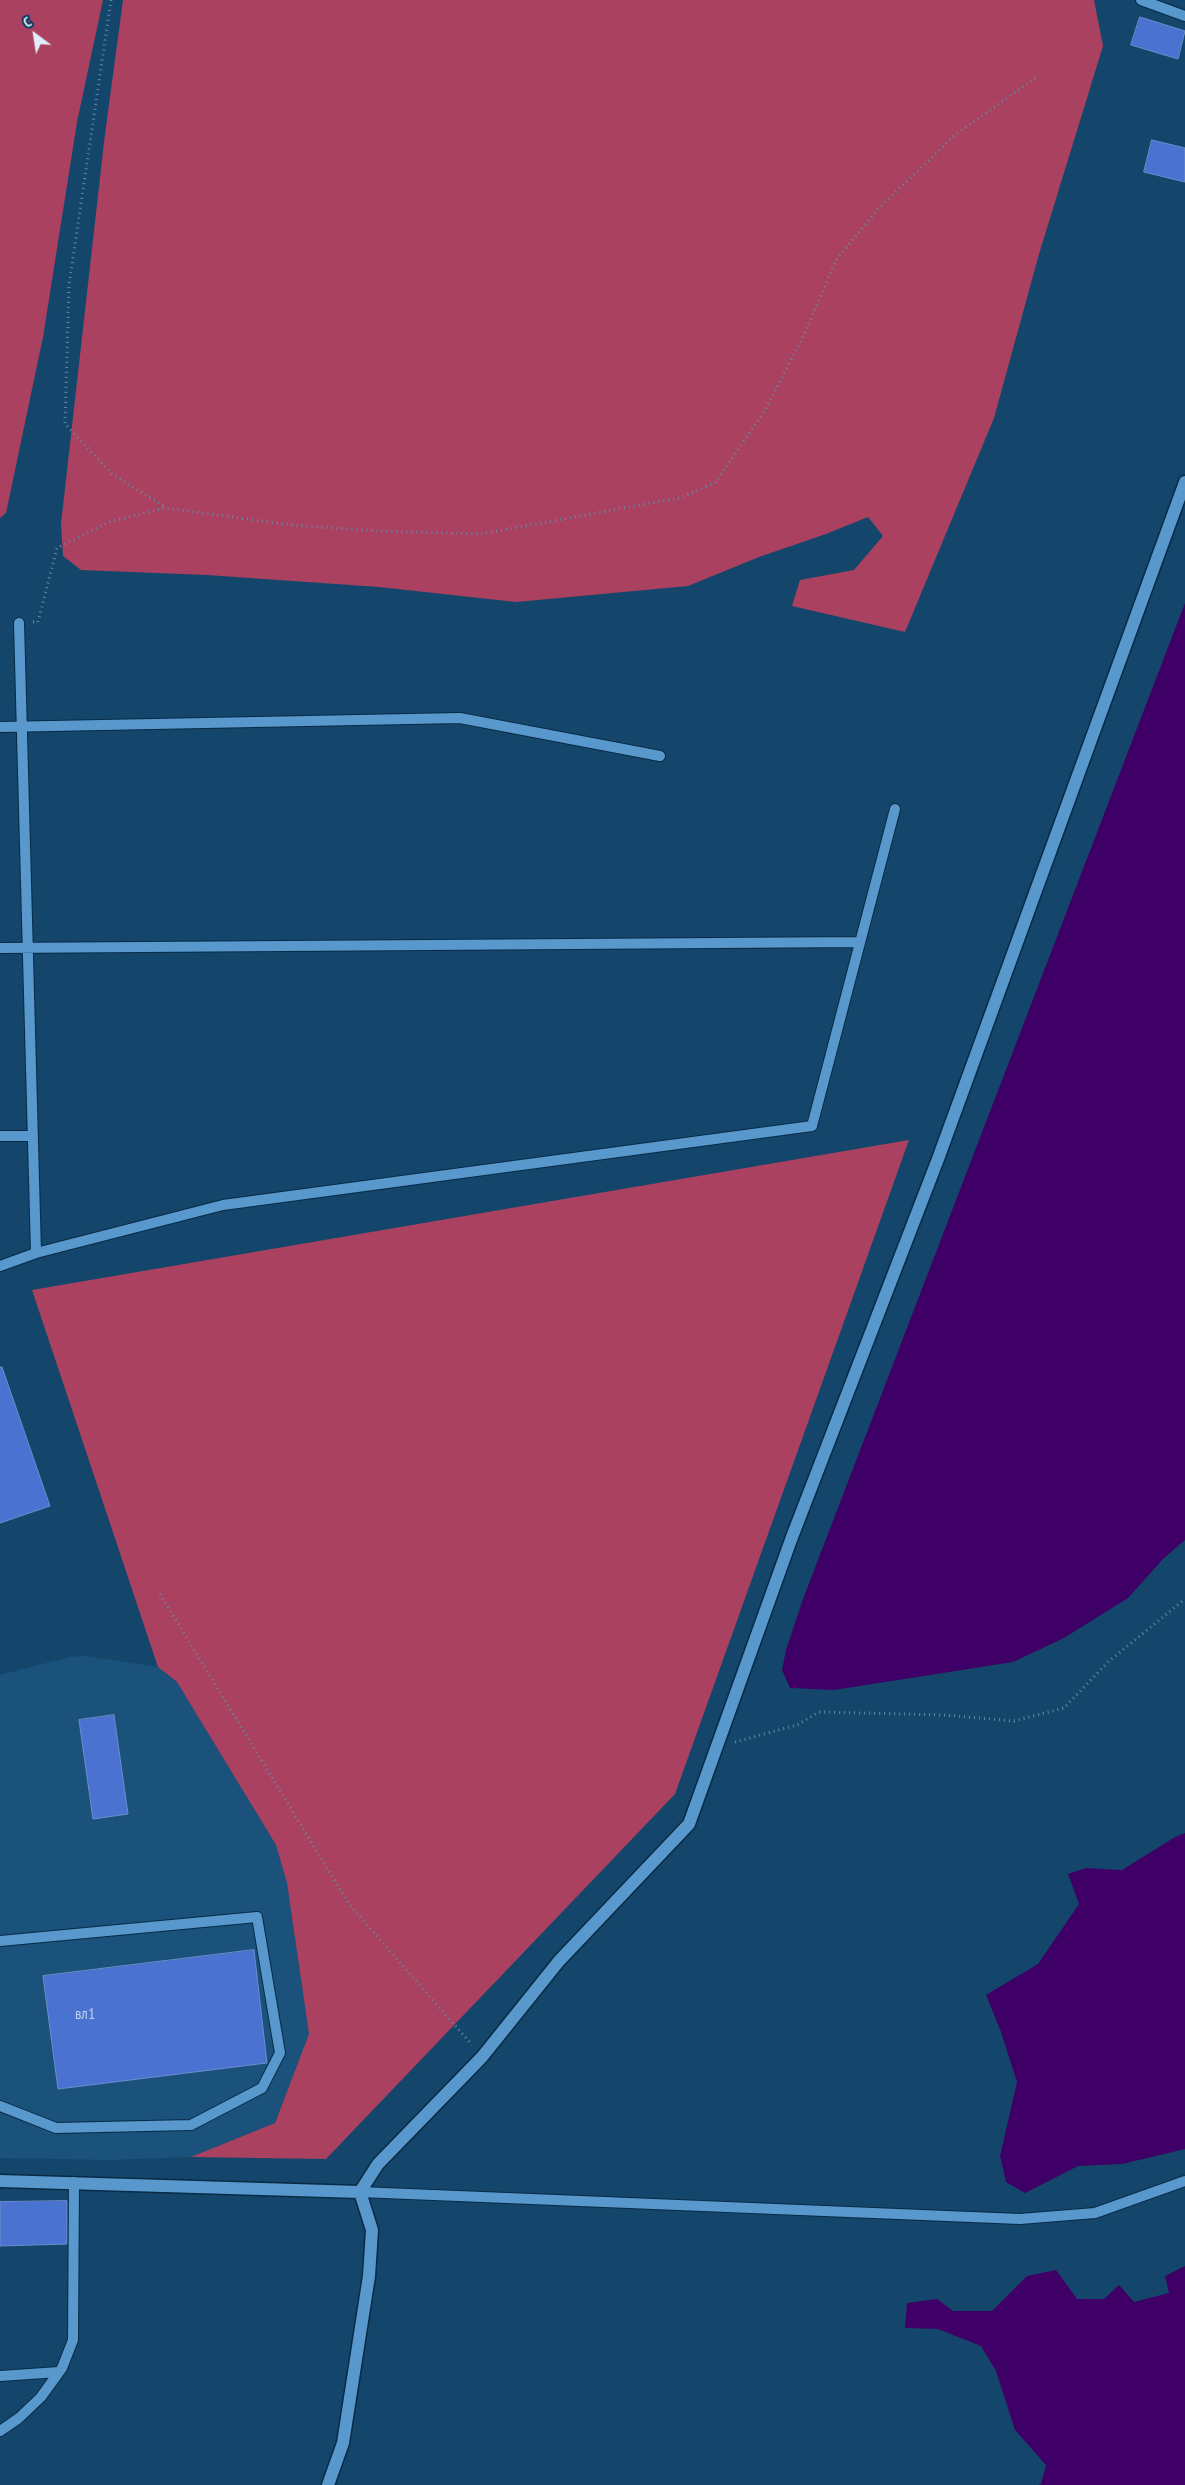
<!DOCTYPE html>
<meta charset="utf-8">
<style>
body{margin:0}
#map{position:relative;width:1185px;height:2485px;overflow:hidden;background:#14466b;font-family:"PT Sans Narrow",sans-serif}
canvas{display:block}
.north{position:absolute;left:10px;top:10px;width:50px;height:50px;-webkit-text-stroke:4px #053b5f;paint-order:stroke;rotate:329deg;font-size:14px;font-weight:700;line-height:20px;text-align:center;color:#e1eef9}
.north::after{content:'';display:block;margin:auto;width:18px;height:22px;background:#e1eef9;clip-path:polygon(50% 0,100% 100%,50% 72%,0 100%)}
</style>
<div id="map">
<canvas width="1185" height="2485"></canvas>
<div class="north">С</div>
</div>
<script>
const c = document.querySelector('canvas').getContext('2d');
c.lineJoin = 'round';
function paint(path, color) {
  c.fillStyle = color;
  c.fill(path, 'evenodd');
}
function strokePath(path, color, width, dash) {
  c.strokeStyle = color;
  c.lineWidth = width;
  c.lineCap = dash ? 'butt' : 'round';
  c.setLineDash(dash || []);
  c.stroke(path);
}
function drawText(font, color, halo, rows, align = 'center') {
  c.font = font + ' "PT Sans Narrow",sans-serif';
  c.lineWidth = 4;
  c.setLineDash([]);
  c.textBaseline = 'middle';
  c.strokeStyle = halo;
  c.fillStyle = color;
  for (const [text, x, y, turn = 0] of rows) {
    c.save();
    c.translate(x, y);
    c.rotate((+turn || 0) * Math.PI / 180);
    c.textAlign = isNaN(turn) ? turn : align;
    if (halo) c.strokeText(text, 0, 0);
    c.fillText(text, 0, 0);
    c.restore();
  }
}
const built = new Path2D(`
 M 86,1656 L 158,1667 L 177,1682 L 276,1845 L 287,1883 L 309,2034 L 275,2123 L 191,2157 L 112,2160 L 0,2158 L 0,1675 L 70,1657 Z`);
const green = new Path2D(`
 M 0,0 L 103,0 L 77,122 L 43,337 L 6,513 L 0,518 Z
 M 123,0 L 1094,0 L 1103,46 L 1039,254 L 994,418 L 905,632 L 792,606 L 800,580 L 854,570 L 883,536 L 868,517 L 826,534 L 759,557 L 688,586 L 516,602 L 379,587 L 207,575 L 81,570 L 63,556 L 61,524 L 104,142 Z
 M 909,1140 L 675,1794 L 326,2159 L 191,2157 L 275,2123 L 309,2034 L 287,1883 L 276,1845 L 177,1682 L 158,1667 L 32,1290 Z`);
const water = new Path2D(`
 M 1185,603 L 1185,1540 L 1163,1559 L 1128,1598 L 1064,1638 L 1013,1662 L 834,1690 L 790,1688 L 782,1670 L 786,1650 L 803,1599 Z
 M 1185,1833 L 1185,2149 L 1122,2164 L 1078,2166 L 1025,2193 L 1006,2182 L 1000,2156 L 1017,2082 L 1001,2032 L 986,1995 L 1038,1964 L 1079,1904 L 1068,1874 L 1086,1868 L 1122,1870 L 1175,1837 Z
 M 1185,2266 L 1185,2485 L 1038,2485 L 1041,2484 L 1046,2465 L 1015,2430 L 996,2371 L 981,2346 L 938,2329 L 905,2328 L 907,2303 L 937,2299 L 953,2311 L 992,2311 L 1027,2276 L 1056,2270 L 1077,2299 L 1104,2299 L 1119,2285 L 1134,2302 L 1169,2293 L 1165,2276 Z`);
const building = new Path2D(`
 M 1140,17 L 1185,31 L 1178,59 L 1131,45 Z
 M 1152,140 L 1185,148 L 1185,182 L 1144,172 Z
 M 0,1367 L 2,1367 L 50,1506 L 0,1523 Z
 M 114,1715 L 128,1814 L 93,1819 L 79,1720 Z
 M 254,1950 L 267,2063 L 58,2089 L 43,1976 Z
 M 67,2201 L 67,2244 L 0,2246 L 0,2202 Z`);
const path = new Path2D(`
 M 111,0 L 69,285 L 65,424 L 112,474 L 165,507
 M 33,622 L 38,622 L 57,548 L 109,522 L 165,508 L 291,525 L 377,531 L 481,534 L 679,498 L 715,483 L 764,412 L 804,335 L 836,260 L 879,208 L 955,135 L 1038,76
 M 160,1594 L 349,1904 L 472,2045
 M 735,1742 L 797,1725 L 819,1712 L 944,1715 L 1014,1721 L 1064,1708 L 1108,1662 L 1185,1599`);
const service = new Path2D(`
 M 1141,0 L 1185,16
 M 19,623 L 36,1253
 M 0,727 L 460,718 L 660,756
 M 0,948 L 860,942
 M 0,1136 L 33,1136
 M 0,1266 L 36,1253 L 223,1205 L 812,1126 L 895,809
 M 0,1941 L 257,1917 L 280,2053 L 262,2088 L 191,2125 L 56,2128 L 0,2106
 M 360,2192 L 1020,2219 L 1095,2213 L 1185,2181
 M 0,2376 L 59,2372
 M 0,2431 L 19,2418 L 41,2397 L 62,2368 L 73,2340 L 74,2182`);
const minor = new Path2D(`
 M 0,2181 L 360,2192
 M 360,2192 L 378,2164 L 482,2057 L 559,1961 L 689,1824 L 792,1537 L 938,1159 L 1185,482
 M 328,2485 L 343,2443 L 369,2276 L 372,2230 L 360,2192`);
const numberNames = [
 ["вл1",85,2014]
];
paint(built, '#1a527b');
paint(green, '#ab4160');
paint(water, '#3e0066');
paint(building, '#4a72d1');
strokePath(building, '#6e8ccb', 1);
strokePath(service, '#082b45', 12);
strokePath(minor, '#082b45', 15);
strokePath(path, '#6589a3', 3, [1, 4]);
strokePath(service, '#5898cc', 10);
strokePath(minor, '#5898cc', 12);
drawText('16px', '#bbcfef', null, numberNames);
</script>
